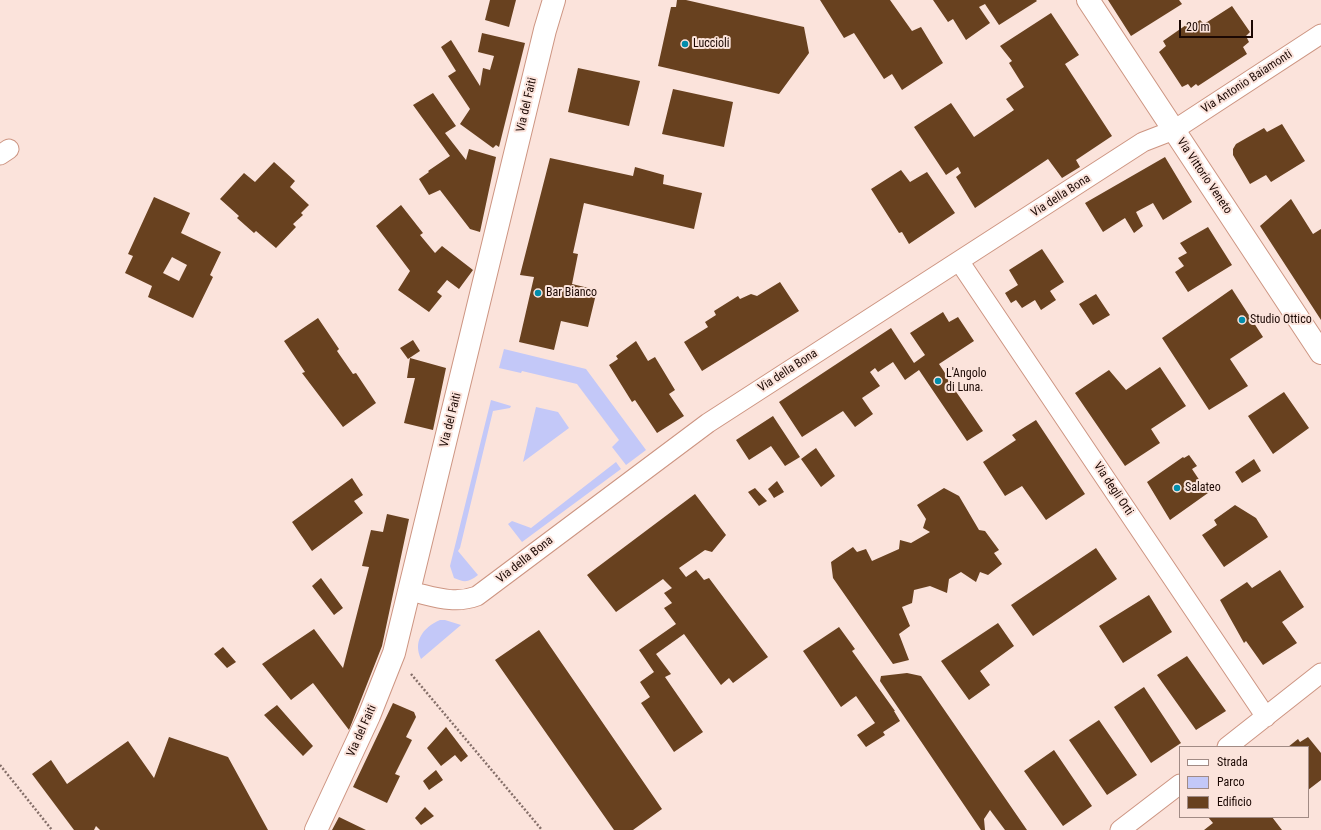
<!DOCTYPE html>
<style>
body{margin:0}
#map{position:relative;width:1321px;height:830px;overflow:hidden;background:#fbe3db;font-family:"Roboto Condensed",sans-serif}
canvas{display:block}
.legend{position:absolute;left:1179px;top:746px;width:130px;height:72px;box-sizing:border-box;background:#fbe3db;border:1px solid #a18b85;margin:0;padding:5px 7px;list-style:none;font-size:12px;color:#1b0803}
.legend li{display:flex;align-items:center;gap:8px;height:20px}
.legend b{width:20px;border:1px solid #a18b85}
.scale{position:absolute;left:1179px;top:20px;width:74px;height:18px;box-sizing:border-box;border:2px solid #1b0803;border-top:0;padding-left:5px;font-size:12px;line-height:14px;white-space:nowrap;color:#1b0803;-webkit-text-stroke:3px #fbe3db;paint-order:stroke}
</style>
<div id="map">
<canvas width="1321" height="830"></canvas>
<ul class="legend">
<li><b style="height:5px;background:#fff"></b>Strada</li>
<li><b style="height:11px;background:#c3c8f8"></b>Parco</li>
<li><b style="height:11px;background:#68411f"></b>Edificio</li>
</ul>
<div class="scale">20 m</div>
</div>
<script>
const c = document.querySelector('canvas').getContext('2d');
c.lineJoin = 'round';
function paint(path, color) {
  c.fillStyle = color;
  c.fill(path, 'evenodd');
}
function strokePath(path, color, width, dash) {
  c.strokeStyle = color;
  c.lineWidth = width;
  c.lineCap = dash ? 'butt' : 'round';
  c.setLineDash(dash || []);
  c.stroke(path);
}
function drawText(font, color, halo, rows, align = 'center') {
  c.font = font + ' "Roboto Condensed",sans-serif';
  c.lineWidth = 4;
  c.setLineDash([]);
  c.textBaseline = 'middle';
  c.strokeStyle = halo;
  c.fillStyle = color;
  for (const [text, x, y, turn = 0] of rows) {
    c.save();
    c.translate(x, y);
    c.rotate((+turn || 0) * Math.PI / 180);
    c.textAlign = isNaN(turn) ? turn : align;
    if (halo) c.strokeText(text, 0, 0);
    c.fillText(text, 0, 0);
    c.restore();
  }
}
const green = new Path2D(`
 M 504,349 L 586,369 L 646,450 L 626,465 L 612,447 L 619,440 L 577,384 L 522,371 L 521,373 L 499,368 Z
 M 491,400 L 511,406 L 510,408 L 493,411 L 460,548 L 458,551 L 478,575 C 469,582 465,583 454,578 L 450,566 Z
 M 536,407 L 558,412 L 569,428 L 523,462 Z
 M 616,462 L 621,469 L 522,542 L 508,524 L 512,521 L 531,528 Z
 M 440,620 L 445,620 L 461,625 L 421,659 C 413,642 422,628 440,620 Z`);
const building = new Path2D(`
 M 490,0 L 516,0 L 509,27 L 485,20 Z
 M 677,0 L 686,0 L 804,27 L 809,53 L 779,94 L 658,66 L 671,7 L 676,7 Z
 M 820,0 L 890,0 L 912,31 L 921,27 L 943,63 L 902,90 L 892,74 L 884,79 L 854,33 L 844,38 Z
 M 933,0 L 1036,0 L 1037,1 L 999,25 L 985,4 L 979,7 L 990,23 L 966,40 L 953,19 L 948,22 Z
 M 1108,0 L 1179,0 L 1182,4 L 1131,36 Z
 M 1232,6 L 1250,32 L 1246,36 L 1249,42 L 1243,47 L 1247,54 L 1198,86 L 1196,84 L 1191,88 L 1188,84 L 1182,87 L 1159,52 L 1166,46 L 1163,41 L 1186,25 L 1188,29 L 1200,20 L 1204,24 Z
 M 1051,13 L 1079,55 L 1065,64 L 1112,136 L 1076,160 L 1080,167 L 1062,178 L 1048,159 L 975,208 L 956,177 L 961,173 L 958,167 L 946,175 L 914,127 L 951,103 L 974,137 L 1014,110 L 1006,99 L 1024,87 L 1009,63 L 1012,61 L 1000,46 Z
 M 482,33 L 525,43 L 499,147 L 496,145 L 493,148 L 460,124 L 470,109 L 448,76 L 456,71 L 441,47 L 451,40 L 480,86 L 483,68 L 490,70 L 494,56 L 478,52 Z
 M 578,68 L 640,81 L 629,126 L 568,112 Z
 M 673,89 L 733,102 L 724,147 L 662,134 Z
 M 433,93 L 456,126 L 445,133 L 466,160 L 469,149 L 496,157 L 480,232 L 470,229 L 440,190 L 429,195 L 419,179 L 429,172 L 428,171 L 450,156 L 413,105 Z
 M 1282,124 L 1305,161 L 1271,182 L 1266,175 L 1250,184 L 1233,155 L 1233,149 L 1236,144 L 1264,128 L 1267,132 Z
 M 1165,157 L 1192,202 L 1163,220 L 1153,203 L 1136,212 L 1143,226 L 1134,233 L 1125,218 L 1103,232 L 1085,203 Z
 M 550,158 L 633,176 L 635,167 L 664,175 L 663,184 L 702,193 L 694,229 L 584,203 L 573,253 L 578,254 L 572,284 L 597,290 L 588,327 L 561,321 L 554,350 L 519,342 L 534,277 L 520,275 Z
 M 274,162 L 295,181 L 290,187 L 309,205 L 301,213 L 303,215 L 293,224 L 296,227 L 276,248 L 256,231 L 254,233 L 237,218 L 239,216 L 220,199 L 244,173 L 255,182 Z
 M 901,170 L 910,182 L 927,172 L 955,213 L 909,244 L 902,232 L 899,233 L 871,189 Z
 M 154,197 L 190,213 L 181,233 L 221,252 L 210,275 L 213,277 L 193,318 L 148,297 L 152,286 L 125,273 L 133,256 L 128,254 ZM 172,257 L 187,265 L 179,281 L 163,273 Z
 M 1291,199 L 1313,234 L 1321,229 L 1321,320 L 1260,226 Z
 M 401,205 L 423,233 L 420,235 L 435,253 L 442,246 L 473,270 L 459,289 L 447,280 L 437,292 L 442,296 L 429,312 L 398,290 L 410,271 L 376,226 Z
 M 1208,227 L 1232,265 L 1188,292 L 1175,272 L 1184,266 L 1178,258 L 1187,253 L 1180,243 Z
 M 1042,249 L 1064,282 L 1050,291 L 1056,300 L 1041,310 L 1035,300 L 1022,308 L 1016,300 L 1011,303 L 1005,293 L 1018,285 L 1009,270 Z
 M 780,282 L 799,311 L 702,371 L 684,342 L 708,327 L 705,322 L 716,315 L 714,311 L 738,296 L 740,299 L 751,294 L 757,296 Z
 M 1232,289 L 1263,337 L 1230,359 L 1248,386 L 1209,410 L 1162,338 Z
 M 1096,294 L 1110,315 L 1093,325 L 1079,304 Z
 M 943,312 L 949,322 L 958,317 L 974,341 L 939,364 L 947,376 L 946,377 L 983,431 L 967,441 L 919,370 L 905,380 L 893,362 L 878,372 L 875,368 L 870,372 L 880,386 L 862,398 L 873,414 L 855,427 L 843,411 L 802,437 L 779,402 L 891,328 L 914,363 L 925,355 L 910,333 Z
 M 318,318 L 339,349 L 337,351 L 353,374 L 356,373 L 376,403 L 343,427 L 302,373 L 305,372 L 284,341 Z
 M 413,340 L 420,351 L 408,359 L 400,348 Z
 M 636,341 L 648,361 L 655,357 L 675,390 L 669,394 L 684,416 L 657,433 L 635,400 L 632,402 L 609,365 L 618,359 L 616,356 Z
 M 410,358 L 446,368 L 433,430 L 404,423 L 415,378 L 407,378 Z
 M 1160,367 L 1186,406 L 1151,429 L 1160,443 L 1125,466 L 1075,393 L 1109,370 L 1126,390 Z
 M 1284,392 L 1309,428 L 1273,454 L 1248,416 Z
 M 773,416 L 800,457 L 785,466 L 771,446 L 749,460 L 736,440 Z
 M 1036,420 L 1085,494 L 1046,520 L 1022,486 L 1005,496 L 983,462 L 1016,440 L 1012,435 Z
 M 816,448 L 835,476 L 821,487 L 801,459 Z
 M 1189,455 L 1197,466 L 1192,469 L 1208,493 L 1170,520 L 1147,482 L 1183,457 L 1184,458 Z
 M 1254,459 L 1261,471 L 1242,483 L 1235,472 Z
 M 352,478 L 363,495 L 354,501 L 363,513 L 312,551 L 292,522 Z
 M 777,481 L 784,492 L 774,498 L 768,489 Z
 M 755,488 L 767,501 L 759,506 L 748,492 Z
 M 944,488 L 959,496 L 979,530 L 985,531 L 999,550 L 994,553 L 1002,564 L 988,575 L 980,572 L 976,582 L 961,572 L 949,579 L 947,593 L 930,586 L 914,590 L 912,603 L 902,607 L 910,626 L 899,634 L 909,660 L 893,664 L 833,578 L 831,562 L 853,547 L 857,552 L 866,549 L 872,561 L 899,549 L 900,540 L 911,543 L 930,532 L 923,528 L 926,519 L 917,505 Z
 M 695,494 L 726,535 L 712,552 L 705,550 L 679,568 L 686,577 L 696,570 L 704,580 L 709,578 L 768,657 L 733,683 L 729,678 L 721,685 L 684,634 L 656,654 L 671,674 L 665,677 L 703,732 L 674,752 L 641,703 L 650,697 L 640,682 L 654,672 L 639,650 L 676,624 L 664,608 L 672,603 L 664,593 L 672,588 L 663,579 L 616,612 L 587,575 Z
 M 1235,505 L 1256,518 L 1268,537 L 1224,567 L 1202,535 L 1217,525 L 1214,520 Z
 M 387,514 L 409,519 L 382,646 L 349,730 L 313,683 L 291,700 L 262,664 L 314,629 L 343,668 L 369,567 L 362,566 L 371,530 L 383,532 Z
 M 1096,548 L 1117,579 L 1033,636 L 1011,605 Z
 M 1280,570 L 1304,607 L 1282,622 L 1297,643 L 1263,665 L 1246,641 L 1244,643 L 1220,600 L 1247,582 L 1252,588 Z
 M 321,578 L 343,608 L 334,615 L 312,586 Z
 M 1149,595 L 1172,632 L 1123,663 L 1099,626 Z
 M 998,623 L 1014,646 L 980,671 L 990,685 L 969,700 L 941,661 Z
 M 839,627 L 855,649 L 852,651 L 895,711 L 894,711 L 900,721 L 883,732 L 885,735 L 866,747 L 857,735 L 875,723 L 856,696 L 841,707 L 803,651 Z
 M 539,630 L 662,809 L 633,830 L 614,830 L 495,660 Z
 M 223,647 L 236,662 L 227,668 L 214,654 Z
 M 1187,656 L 1226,711 L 1196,730 L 1157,675 Z
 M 907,673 L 921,676 L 1027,830 L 1005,830 L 990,810 L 984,819 L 985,830 L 981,830 L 880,681 L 881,676 Z
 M 1144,687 L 1181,743 L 1151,763 L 1114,707 Z
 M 393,703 L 414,712 L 416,717 L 406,737 L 412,740 L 395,774 L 400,776 L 387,803 L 353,787 Z
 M 277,705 L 313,746 L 303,756 L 264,715 Z
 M 1099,720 L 1137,775 L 1107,795 L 1069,740 Z
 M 446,727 L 468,756 L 461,762 L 455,755 L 441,766 L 427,748 Z
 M 169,737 L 228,757 L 268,830 L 100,830 L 96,826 L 94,830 L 74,830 L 32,774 L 51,760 L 67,784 L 128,741 L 154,778 Z
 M 1308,737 L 1321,753 L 1321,780 L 1308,790 L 1308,747 L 1288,747 L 1298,739 L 1300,742 Z
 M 1054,750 L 1092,806 L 1063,826 L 1024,771 Z
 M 436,770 L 443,780 L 429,790 L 423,781 Z
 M 425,807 L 434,816 L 421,825 L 415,818 Z
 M 339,817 L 366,830 L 332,830 Z
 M 1208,817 L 1272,817 L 1282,830 L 1204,830 L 1213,823 Z`);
const path = new Path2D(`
 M 411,674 L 542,830
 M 0,765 L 52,830`);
const street = new Path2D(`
 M 0,155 L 9,149
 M 959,261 L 1266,717
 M 409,591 C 433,596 453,605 477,596 L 708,423 L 1143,142 L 1174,130 L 1321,34
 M 1227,747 L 1321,673
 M 1120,830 L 1180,784`);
const secondary = new Path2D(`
 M 1088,0 L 1321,353
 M 316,830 L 369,716 L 394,653 L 545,30 L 554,0`);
const markers = [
 [685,44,4,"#028dab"],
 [538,293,4,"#028dab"],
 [1242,320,4,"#028dab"],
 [938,381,4,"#028dab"],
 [1177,488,4,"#028dab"]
];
const poiNames = [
 ["Luccioli",693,44],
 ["Bar Bianco",546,293],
 ["Studio Ottico",1250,320],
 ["L'Angolo",946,374],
 ["di Luna.",946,388],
 ["Salateo",1185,488]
];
const streetNames = [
 ["Via Antonio Baiamonti",1247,82,-33],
 ["Via del Faiti",527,105,-77],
 ["Via Vittorio Veneto",1204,176,56],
 ["Via della Bona",1061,196,-33],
 ["Via della Bona",788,371,-33],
 ["Via del Faiti",451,420,-76],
 ["Via degli Orti",1113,489,56],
 ["Via della Bona",525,560,-38],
 ["Via del Faiti",362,731,-66]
];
paint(green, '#c3c8f8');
paint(building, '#68411f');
strokePath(street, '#cd9582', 21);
strokePath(secondary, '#cd9582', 24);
strokePath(path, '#856f69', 2.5, [2, 2]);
strokePath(street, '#fff', 19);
strokePath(secondary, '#fff', 22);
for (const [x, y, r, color] of markers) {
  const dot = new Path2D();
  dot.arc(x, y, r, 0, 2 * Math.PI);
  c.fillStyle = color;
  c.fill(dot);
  strokePath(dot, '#fbe3db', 1.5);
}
drawText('12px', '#1b0803', '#fbe3db', poiNames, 'left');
drawText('12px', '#1b0803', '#fbe3db', streetNames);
</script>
